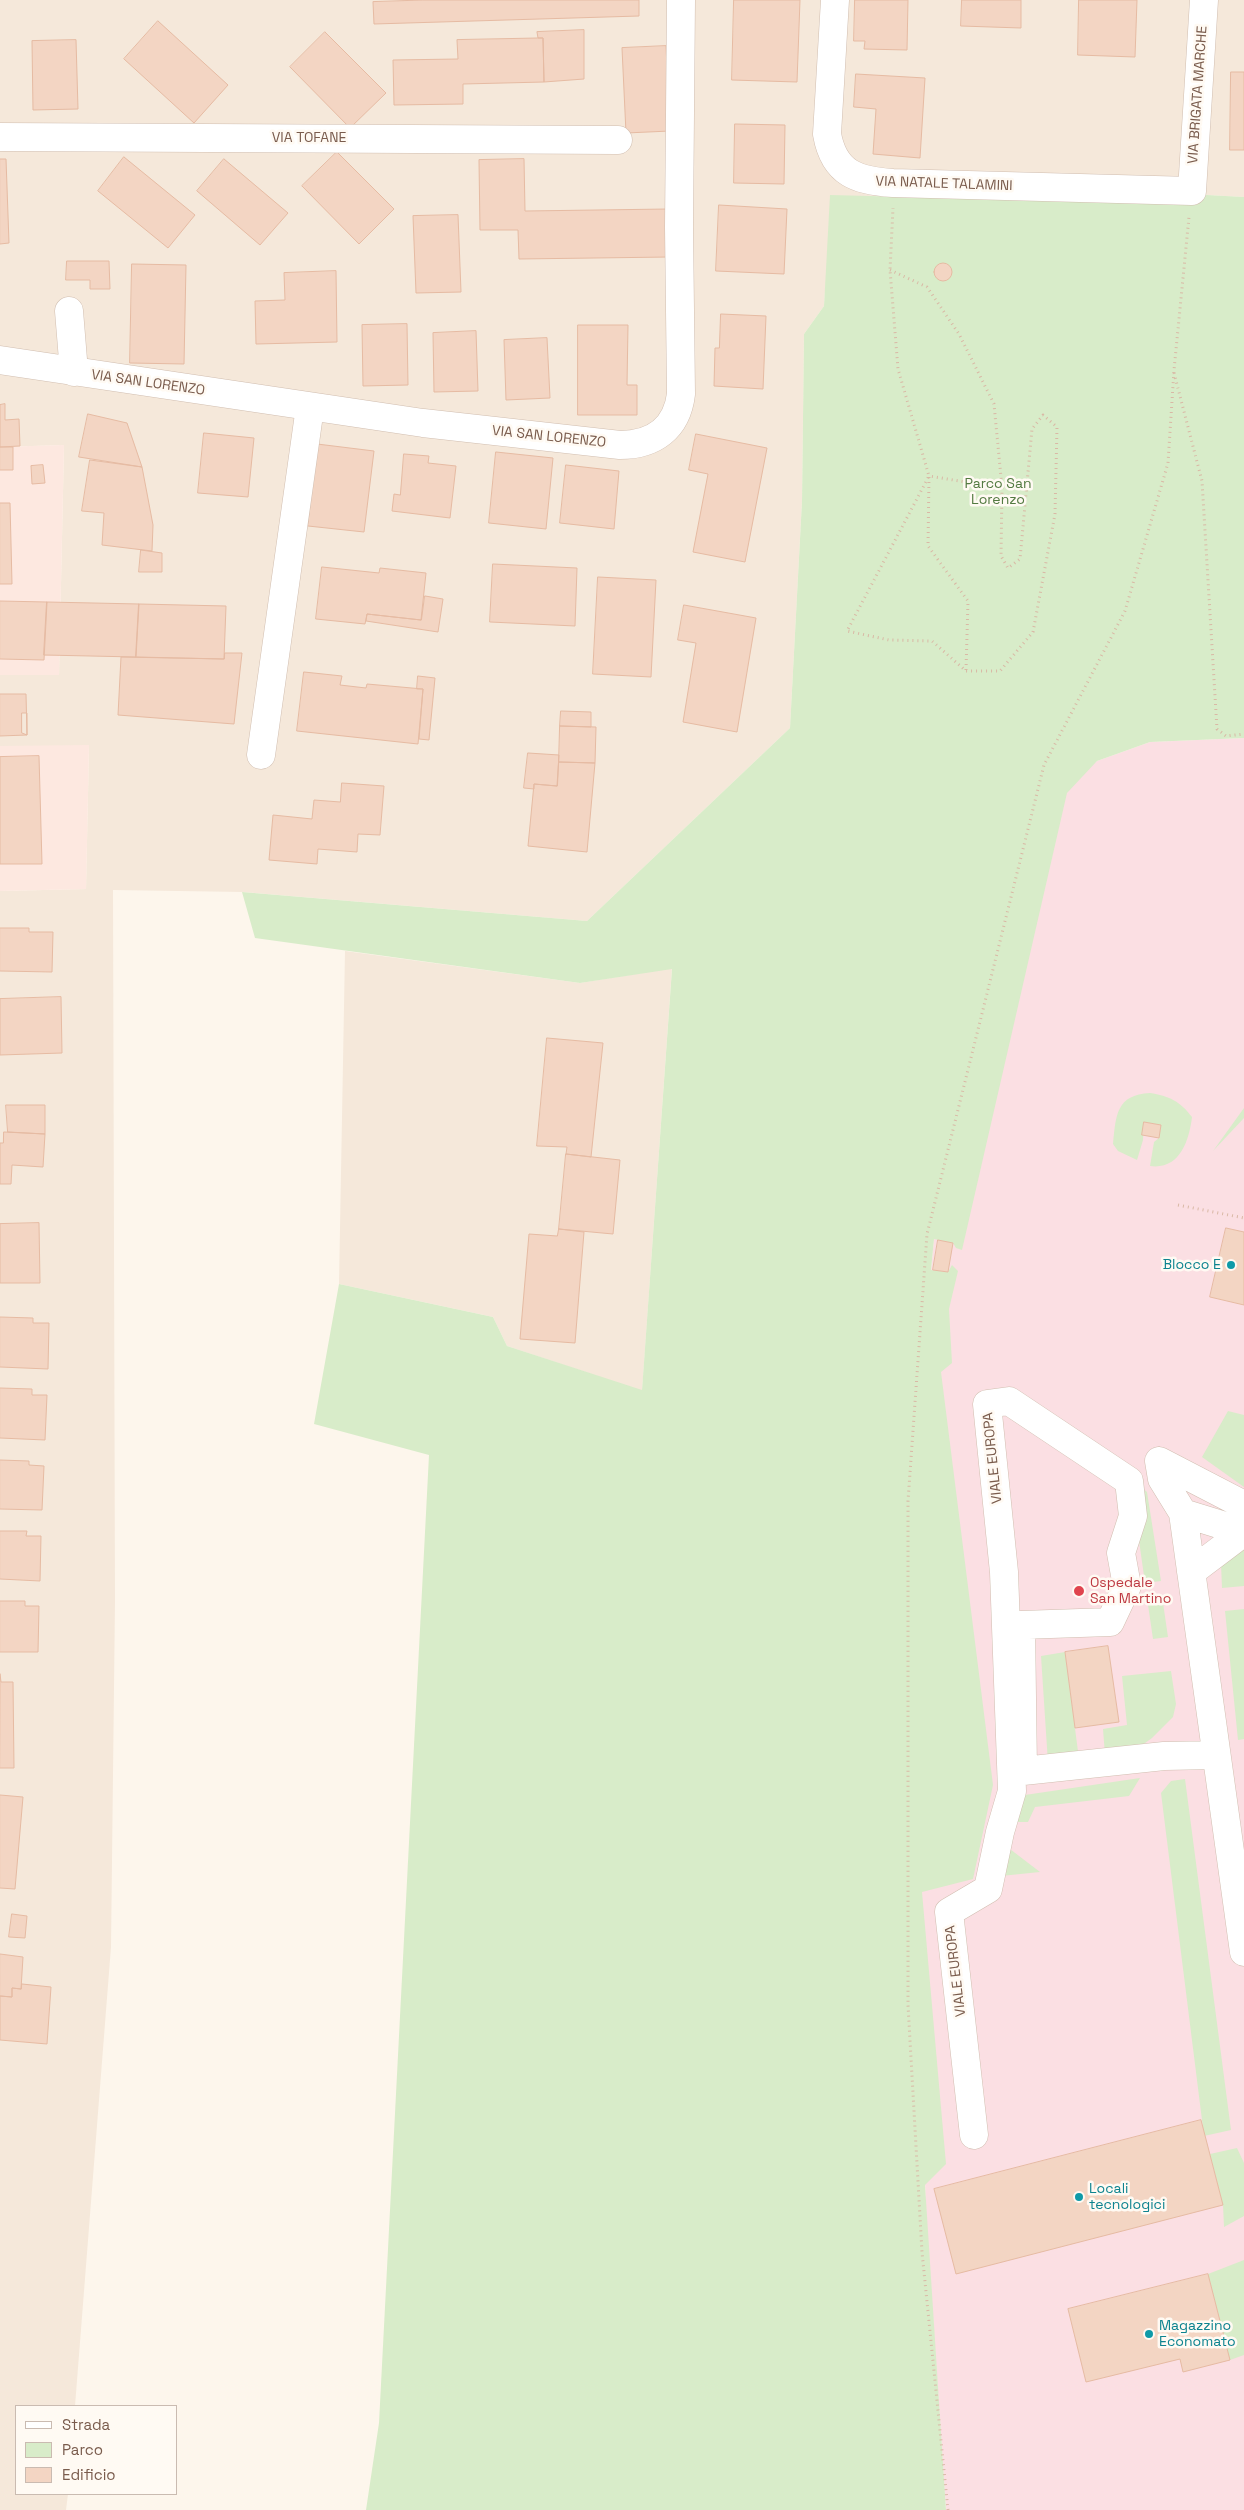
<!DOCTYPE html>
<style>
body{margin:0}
#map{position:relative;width:1244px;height:2510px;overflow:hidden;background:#fdf6ec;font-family:"Space Grotesk",sans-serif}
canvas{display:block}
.legend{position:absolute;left:15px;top:2405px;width:162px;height:90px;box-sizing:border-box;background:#fffaf3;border:1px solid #cabbb1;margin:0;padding:6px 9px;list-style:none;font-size:15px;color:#7a5c4d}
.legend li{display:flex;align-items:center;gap:10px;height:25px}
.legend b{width:25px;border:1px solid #cabbb1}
</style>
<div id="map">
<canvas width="1244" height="2510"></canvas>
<ul class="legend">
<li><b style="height:6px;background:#fff"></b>Strada</li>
<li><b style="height:14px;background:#d8ecc9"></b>Parco</li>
<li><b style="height:14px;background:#f3d5c3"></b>Edificio</li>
</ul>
</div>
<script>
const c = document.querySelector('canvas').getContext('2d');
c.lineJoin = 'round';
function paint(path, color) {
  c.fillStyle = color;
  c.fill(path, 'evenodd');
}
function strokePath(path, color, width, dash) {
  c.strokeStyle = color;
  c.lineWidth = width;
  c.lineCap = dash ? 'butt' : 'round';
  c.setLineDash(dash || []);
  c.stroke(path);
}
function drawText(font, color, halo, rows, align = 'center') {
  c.font = font + ' "Space Grotesk",sans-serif';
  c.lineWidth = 5;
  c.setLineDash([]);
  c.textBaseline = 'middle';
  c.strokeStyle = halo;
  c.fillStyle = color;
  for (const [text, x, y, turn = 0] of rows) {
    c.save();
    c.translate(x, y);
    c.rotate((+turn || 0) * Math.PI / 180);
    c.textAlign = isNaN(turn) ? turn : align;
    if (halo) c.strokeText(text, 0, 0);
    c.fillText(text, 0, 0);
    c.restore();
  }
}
const residential = new Path2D(`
 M 0,0 L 1244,0 L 1244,197 L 1207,195 L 1192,191 L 867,196 L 825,291 L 824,306 L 804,334 L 802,501 L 790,728 L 587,921 L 243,892 L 113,890 L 115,1601 L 111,1947 L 75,2406 L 16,2406 L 16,2494 L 68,2494 L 66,2510 L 0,2510 L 0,891 L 86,889 L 89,746 L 0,746 L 0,675 L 59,675 L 64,445 L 0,447 Z
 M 345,951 L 580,983 L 672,968 L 642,1391 L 507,1346 L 493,1317 L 339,1284 Z`);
const commercial = new Path2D(`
 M 64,445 L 59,675 L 0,675 L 0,447 Z
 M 89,745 L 86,889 L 0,891 L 0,746 Z`);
const medical = new Path2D(`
 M 1244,738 L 1244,2510 L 946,2510 L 926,2214 L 919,1986 L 931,1270 L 934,1238 L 1048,792 L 1097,761 L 1150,742 Z`);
const green = new Path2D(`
 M 1192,191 L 1207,195 L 1244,197 L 1244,738 L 1150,742 L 1097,761 L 1067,793 L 962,1250 L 956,1248 L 953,1243 L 934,1239 L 931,1270 L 948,1272 L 952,1265 L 958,1271 L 949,1309 L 952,1363 L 941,1372 L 993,1785 L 973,1879 L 922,1892 L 946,2164 L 925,2185 L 946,2510 L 366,2510 L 379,2423 L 429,1455 L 314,1424 L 339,1284 L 493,1317 L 507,1346 L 642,1390 L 672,969 L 580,983 L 255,938 L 242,892 L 587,921 L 790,728 L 802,501 L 804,334 L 824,306 L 830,195 L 910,197 Z
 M 1150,1093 C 1169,1096 1180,1101 1192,1117 C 1189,1142 1179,1170 1150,1166 L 1154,1142 L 1159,1138 L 1161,1125 L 1144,1122 L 1143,1140 L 1137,1160 L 1118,1151 L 1113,1144 C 1116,1115 1116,1095 1150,1093 Z
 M 1244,1108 L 1244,1118 L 1213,1151 Z
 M 1228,1411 L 1244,1415 L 1244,1487 L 1202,1457 Z
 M 1130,1477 L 1147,1492 L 1161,1581 L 1145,1583 Z
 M 1244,1548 L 1244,1586 L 1222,1588 L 1221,1564 Z
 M 1162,1596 L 1168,1637 L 1153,1639 L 1147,1598 Z
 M 1244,1609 L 1244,1739 L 1238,1740 L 1225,1611 Z
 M 1065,1652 L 1079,1759 L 1048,1763 L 1041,1656 Z
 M 1171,1671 L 1176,1704 L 1173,1717 L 1152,1738 L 1131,1753 L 1105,1755 L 1103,1729 L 1127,1725 L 1122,1676 Z
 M 1140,1778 L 1129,1796 L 1035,1807 L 1028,1822 L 1014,1822 L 1018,1796 Z
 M 1185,1779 L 1231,2130 L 1204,2136 L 1161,1793 L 1171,1781 Z
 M 1006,1846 L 1040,1872 L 1001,1876 Z
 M 1237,2148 L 1244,2163 L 1244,2216 L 1224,2227 L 1223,2205 L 1210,2154 Z
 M 1244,2260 L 1244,2355 L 1230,2360 L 1208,2274 Z`);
const building = new Path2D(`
 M 423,0 L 639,0 L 639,16 L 374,24 L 373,2 Z
 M 734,0 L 800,0 L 797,82 L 732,80 Z
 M 855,0 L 908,0 L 907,50 L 864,49 L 865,41 L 854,41 Z
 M 962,0 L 1021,0 L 1021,28 L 961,26 Z
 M 1079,0 L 1137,0 L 1135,57 L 1078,55 Z
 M 158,21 L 228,85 L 194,123 L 124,59 Z
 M 584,30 L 584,79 L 544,82 L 543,38 L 538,38 L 537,32 Z
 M 325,32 L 386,93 L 350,128 L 290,67 Z
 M 538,38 L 543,38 L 544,82 L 463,84 L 463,104 L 394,105 L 393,60 L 458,59 L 457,40 Z
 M 76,40 L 78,109 L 33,110 L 32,41 Z
 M 666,46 L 670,131 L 626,133 L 622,48 Z
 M 1231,72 L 1244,72 L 1244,150 L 1230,150 Z
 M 856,74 L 925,78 L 920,158 L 873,154 L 876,109 L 854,107 Z
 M 735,124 L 785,125 L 784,184 L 734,183 Z
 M 337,152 L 394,209 L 359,244 L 302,186 Z
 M 124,157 L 195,215 L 168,248 L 98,191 Z
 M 0,159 L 6,159 L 9,243 L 0,244 Z
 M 224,159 L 288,213 L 260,245 L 197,191 Z
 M 524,159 L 525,211 L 668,209 L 669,257 L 519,259 L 518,230 L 480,230 L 479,160 Z
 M 719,205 L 787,209 L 784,274 L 716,271 Z
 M 458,215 L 461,292 L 416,293 L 413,216 Z
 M 67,261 L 109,261 L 110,289 L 90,289 L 90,280 L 66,280 Z
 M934 272a9 9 0 1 1 18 0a9 9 0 1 1-18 0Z
 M 132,264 L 186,265 L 184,364 L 130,363 Z
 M 336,271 L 337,342 L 256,344 L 255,301 L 285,300 L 284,273 Z
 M 721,314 L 766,316 L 763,389 L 714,386 L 715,348 L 719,348 Z
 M 407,324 L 408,385 L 363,386 L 362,325 Z
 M 578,325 L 628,325 L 627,385 L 637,385 L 637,415 L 578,415 Z
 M 476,331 L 478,391 L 434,392 L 433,333 Z
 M 547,338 L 550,398 L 506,400 L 504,340 Z
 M 5,404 L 5,420 L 19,419 L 20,446 L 0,447 L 0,405 Z
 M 88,414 L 127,423 L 142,467 L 79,457 Z
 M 204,433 L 254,438 L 248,497 L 198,493 Z
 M 696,434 L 767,448 L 745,562 L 693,552 L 708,474 L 689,470 Z
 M 317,444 L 374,451 L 364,532 L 308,526 Z
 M 0,447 L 13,447 L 13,470 L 0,470 Z
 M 496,452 L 553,458 L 546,529 L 489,523 Z
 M 404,454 L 429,456 L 428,463 L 456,466 L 450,518 L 392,511 L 394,494 L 400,495 Z
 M 90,460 L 142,467 L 153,525 L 152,551 L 102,545 L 104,513 L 82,511 Z
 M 43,465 L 45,483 L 32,484 L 31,466 Z
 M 566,465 L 619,471 L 614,529 L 560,523 Z
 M 0,503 L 10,503 L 12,584 L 0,584 Z
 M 141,550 L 162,553 L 162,572 L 139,572 Z
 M 493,564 L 577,568 L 575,626 L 490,622 Z
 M 322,567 L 379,573 L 380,568 L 426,573 L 421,620 L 367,614 L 365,624 L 316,619 Z
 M 598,577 L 656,580 L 651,677 L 593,674 Z
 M 425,596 L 443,599 L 438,632 L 366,621 L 367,614 L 421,620 Z
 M 0,601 L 47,602 L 44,660 L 0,659 Z
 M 47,602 L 139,604 L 136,657 L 44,655 Z
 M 139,604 L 226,606 L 224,659 L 136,657 Z
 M 684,605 L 756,618 L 737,732 L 683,722 L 696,643 L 678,640 Z
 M 225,653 L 242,653 L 234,724 L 118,715 L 121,657 L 224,659 Z
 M 304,672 L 342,676 L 340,685 L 366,688 L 367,684 L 423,689 L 418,744 L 297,731 Z
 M 418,676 L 435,678 L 429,740 L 419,739 L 423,689 L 417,689 Z
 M 0,694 L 26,694 L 27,735 L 0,736 Z
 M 561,711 L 591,712 L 591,727 L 560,726 Z
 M 22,713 L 27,713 L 27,735 L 22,733 Z
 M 560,726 L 596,727 L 595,763 L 559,762 Z
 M 528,753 L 559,755 L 557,786 L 534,784 L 534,789 L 524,788 Z
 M 39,756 L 42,864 L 0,864 L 0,757 Z
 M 559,762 L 595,763 L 587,852 L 528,846 L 534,784 L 557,786 Z
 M 342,783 L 384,786 L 380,835 L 358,834 L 357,852 L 318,849 L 317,864 L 269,860 L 273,815 L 312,819 L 314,800 L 340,802 Z
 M 0,928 L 29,928 L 29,932 L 53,932 L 52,972 L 0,971 Z
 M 61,997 L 62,1053 L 0,1055 L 0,999 Z
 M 547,1038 L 603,1043 L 591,1157 L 566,1154 L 567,1147 L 537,1146 Z
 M 6,1105 L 45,1105 L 45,1134 L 8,1132 Z
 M 1144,1122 L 1161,1125 L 1159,1138 L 1142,1135 Z
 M 4,1132 L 45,1134 L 43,1167 L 12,1165 L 11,1184 L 0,1184 L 0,1143 L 3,1143 Z
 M 566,1154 L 620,1160 L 613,1234 L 559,1229 Z
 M 39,1223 L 40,1283 L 0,1283 L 0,1224 Z
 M 1226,1228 L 1244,1232 L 1244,1305 L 1210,1297 Z
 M 559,1229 L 584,1232 L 575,1343 L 520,1339 L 529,1234 L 557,1236 Z
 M 938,1240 L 953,1243 L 948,1272 L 933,1270 Z
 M 0,1317 L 33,1318 L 33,1323 L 49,1323 L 48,1369 L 0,1367 Z
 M 0,1388 L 32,1389 L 32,1395 L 47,1395 L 45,1440 L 0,1438 Z
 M 0,1460 L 29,1461 L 29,1465 L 44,1466 L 42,1510 L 0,1509 Z
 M 0,1531 L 27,1531 L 26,1536 L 41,1536 L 40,1581 L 0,1579 Z
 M 0,1601 L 25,1601 L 25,1606 L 39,1606 L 38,1652 L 0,1652 Z
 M 1108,1646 L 1119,1722 L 1075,1728 L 1065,1652 Z
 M 0,1674 L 1,1682 L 13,1682 L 14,1768 L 0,1768 Z
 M 0,1795 L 23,1797 L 15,1889 L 0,1888 Z
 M 12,1914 L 27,1916 L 25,1938 L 9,1937 Z
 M 0,1954 L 23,1957 L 21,1989 L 12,1988 L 12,1997 L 0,1996 Z
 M 22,1984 L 51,1987 L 47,2044 L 0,2040 L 0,1996 L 12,1997 L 12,1988 L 21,1989 Z
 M 1201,2120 L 1223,2205 L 956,2274 L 934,2189 Z
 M 1208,2274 L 1230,2360 L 1183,2372 L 1180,2359 L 1086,2382 L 1068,2309 Z`);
const path = new Path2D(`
 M 890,270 L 927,287 L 959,334 L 994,404 L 1002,488 L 1001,556 L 1008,568 L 1020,559 L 1032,429 L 1043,415 L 1057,427 L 1055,514 L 1033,632 L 1000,671 L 966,671 L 932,641 L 889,640 L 847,631 L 929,476 L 898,369 L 890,270 L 893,208
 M 1174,373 L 1202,481 L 1217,729 L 1226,736 L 1244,734
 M 966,670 L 968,601 L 928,546 L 929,476 L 1002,488
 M 1178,1205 L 1244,1218
 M 948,2510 L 922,2252 L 908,2005 L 908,1501 L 927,1234 L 1044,765 L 1125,611 L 1168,463 L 1174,370 L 1189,217`);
const minor = new Path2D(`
 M 835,0 L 827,134 C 834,174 858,181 893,183 L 1192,191 L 1204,0
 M 0,137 L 618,140
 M 69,311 L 74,372
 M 0,360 L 423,423 L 620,445 C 654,445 677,428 681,394 L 679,227 L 681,0
 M 261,755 L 310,407
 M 1159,1461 L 1162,1479 L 1183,1513 L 1244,1952
 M 1159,1461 L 1244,1505
 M 1183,1513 L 1244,1532
 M 1191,1572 L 1244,1532
 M 974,2135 L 949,1912 L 988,1889 L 1000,1832 L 1012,1791 L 1004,1572 L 987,1404 L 1009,1401 L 1129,1481 L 1133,1516 L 1121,1553 L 1127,1586 L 1110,1622 L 1021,1625 L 1023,1771 L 1164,1756 L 1215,1755`);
const markers = [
 [1231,1265,5,"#0f9aa8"],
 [1079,1591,6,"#e0444e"],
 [1079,2197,5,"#0f9aa8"],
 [1149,2334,5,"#0f9aa8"]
];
const streetNames = [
 ["VIA BRIGATA MARCHE",1198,95,-86],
 ["VIA TOFANE",309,138],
 ["VIA NATALE TALAMINI",944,184,2],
 ["VIA SAN LORENZO",148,383,8],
 ["VIA SAN LORENZO",549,437,6],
 ["VIALE EUROPA",993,1458,-96],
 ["VIALE EUROPA",956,1971,-97]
];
const parkNames = [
 ["Parco San",998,484],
 ["Lorenzo",998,500]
];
const cultureNames = [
 ["Blocco E",1221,1265,"right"],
 ["Locali",1089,2189],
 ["tecnologici",1089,2205],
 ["Magazzino",1159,2326],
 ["Economato",1159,2342]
];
const healthNames = [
 ["Ospedale",1090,1583],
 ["San Martino",1090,1599]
];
paint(residential, '#f5e8da');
paint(commercial, '#fde8e0');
paint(medical, '#fbdfe3');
paint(green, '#d8ecc9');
paint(building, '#f3d5c3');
strokePath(building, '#e6bba3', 1);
strokePath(minor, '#d1beb0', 29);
strokePath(path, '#d9b8a5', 3, [1, 4]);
strokePath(minor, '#fff', 28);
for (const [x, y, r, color] of markers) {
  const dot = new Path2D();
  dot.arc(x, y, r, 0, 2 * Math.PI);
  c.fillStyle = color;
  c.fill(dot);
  strokePath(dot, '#fffaf3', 2);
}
drawText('14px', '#7a5c4d', '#fffaf3', streetNames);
drawText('14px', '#537a41', '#fffaf3', parkNames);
drawText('14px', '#0d838f', '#fffaf3', cultureNames, 'left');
drawText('14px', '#be3a42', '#fffaf3', healthNames, 'left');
</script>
